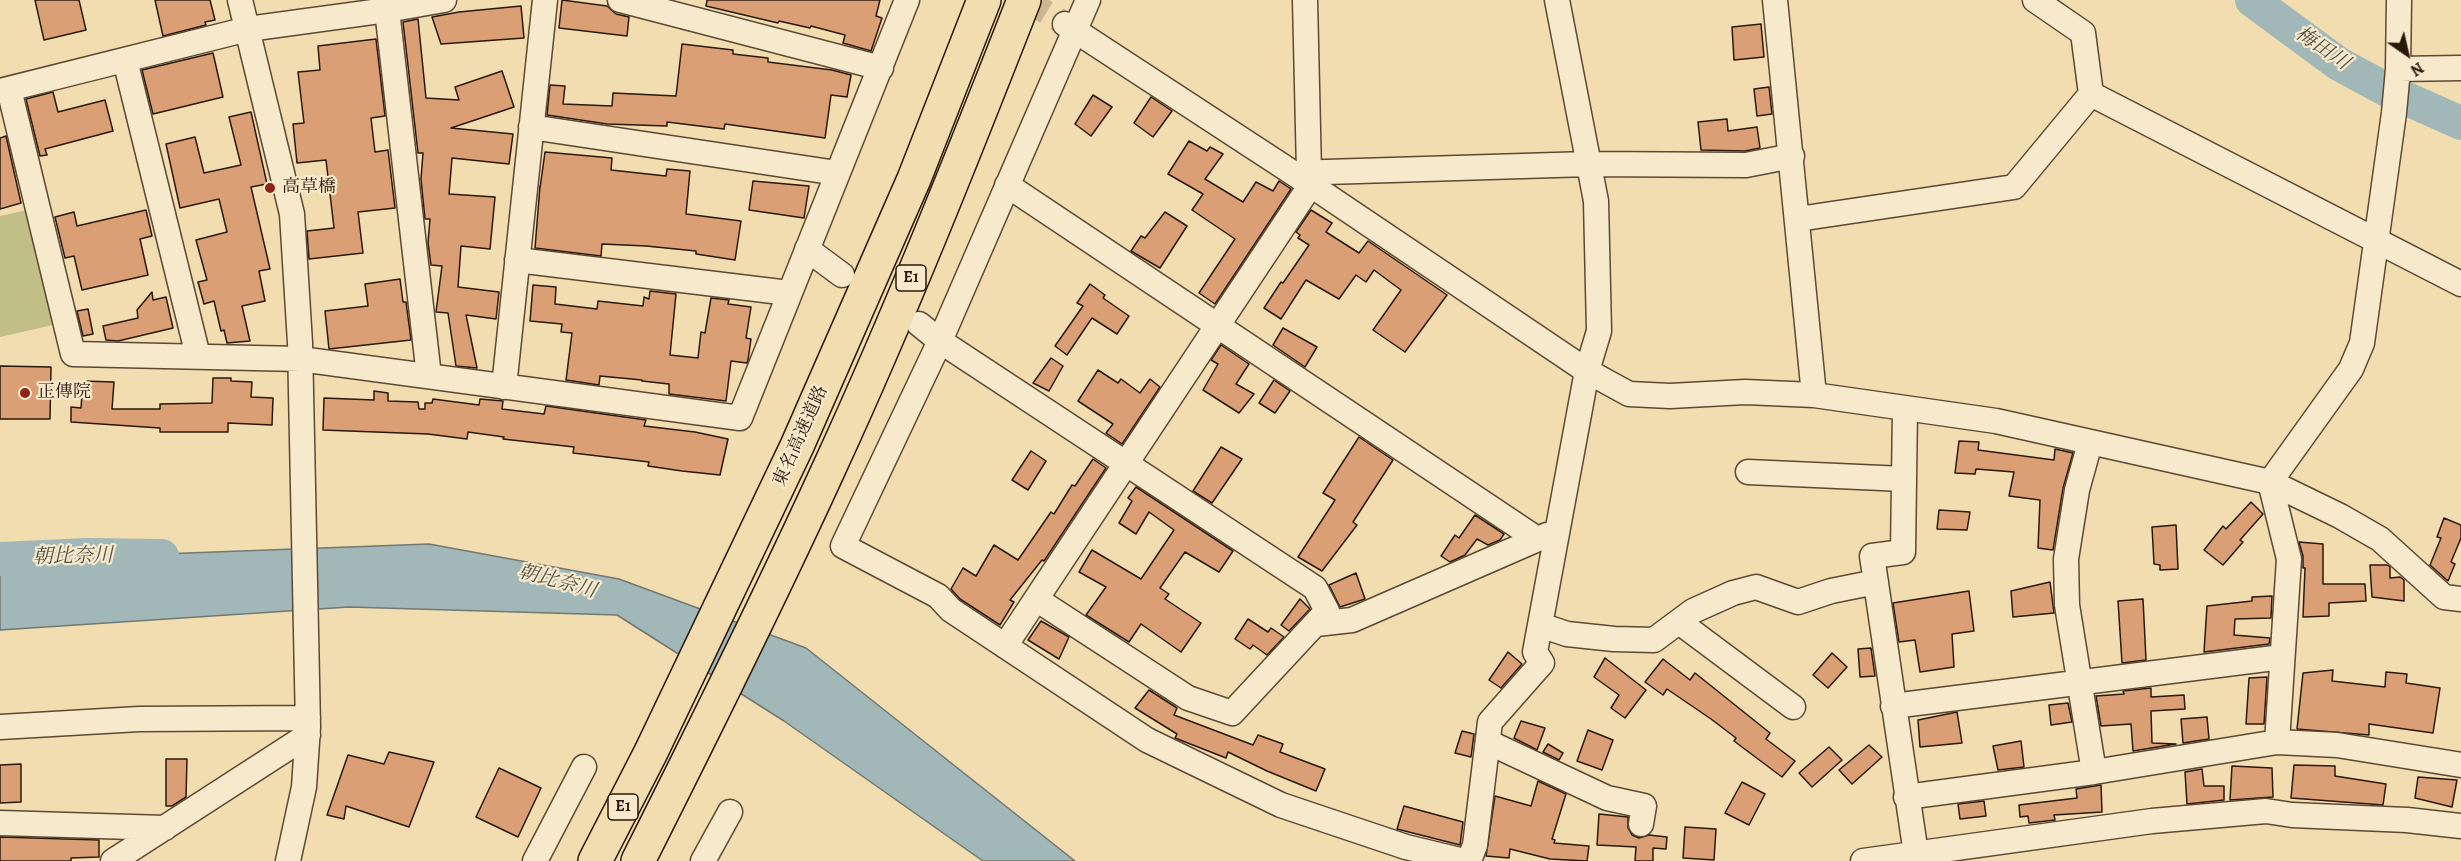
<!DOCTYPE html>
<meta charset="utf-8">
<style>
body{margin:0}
#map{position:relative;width:2461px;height:861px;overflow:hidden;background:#f2ddb1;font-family:Alegreya,serif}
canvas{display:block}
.north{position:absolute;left:2377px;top:24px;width:60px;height:60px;-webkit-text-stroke:4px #f7e9cc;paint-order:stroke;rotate:146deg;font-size:16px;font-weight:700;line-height:24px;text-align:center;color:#2a180a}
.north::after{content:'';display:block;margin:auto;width:21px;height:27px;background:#2a180a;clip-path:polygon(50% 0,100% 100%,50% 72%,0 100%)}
</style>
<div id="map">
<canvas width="2461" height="861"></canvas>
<div class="north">N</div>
</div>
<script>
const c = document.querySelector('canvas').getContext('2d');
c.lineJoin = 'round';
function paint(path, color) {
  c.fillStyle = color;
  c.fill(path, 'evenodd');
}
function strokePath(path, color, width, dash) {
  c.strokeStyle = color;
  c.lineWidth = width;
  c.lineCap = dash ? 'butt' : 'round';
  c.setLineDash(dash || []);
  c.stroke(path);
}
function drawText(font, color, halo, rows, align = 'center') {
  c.font = font + ' Alegreya,"Noto Serif JP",serif';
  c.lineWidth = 4.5;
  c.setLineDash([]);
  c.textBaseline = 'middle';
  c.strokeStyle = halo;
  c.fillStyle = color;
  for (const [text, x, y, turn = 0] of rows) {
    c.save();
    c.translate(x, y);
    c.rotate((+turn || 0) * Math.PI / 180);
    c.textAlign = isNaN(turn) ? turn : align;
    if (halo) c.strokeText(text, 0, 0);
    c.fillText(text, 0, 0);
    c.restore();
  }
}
const green = new Path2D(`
 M 27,210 L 53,325 L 0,337 L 0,216 Z`);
const water = new Path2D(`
 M 429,544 L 619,579 L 806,648 L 1075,861 L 983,861 L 784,721 L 617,615 L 349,607 L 0,630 L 0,560 Z`);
const river = new Path2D(`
 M 2252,0 L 2339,64 L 2389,91 L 2461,123
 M 0,559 L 87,555 L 162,556`);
const building = new Path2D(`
 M 35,0 L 79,0 L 86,30 L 44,40 Z
 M 155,0 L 210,0 L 215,20 L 205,22 L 206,25 L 163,36 Z
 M 562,0 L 607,6 L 616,14 L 629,17 L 627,36 L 559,28 Z
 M 707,0 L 880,0 L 876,16 L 882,18 L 871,51 L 843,43 L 845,35 L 811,26 L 810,28 L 779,21 L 778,23 L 706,6 Z
 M 521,6 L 524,38 L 441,44 L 432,17 L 459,12 Z
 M 418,19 L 426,98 L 459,100 L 455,87 L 502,71 L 514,107 L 451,128 L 513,134 L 509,164 L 452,158 L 449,194 L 495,197 L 490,249 L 461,246 L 458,287 L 499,292 L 496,319 L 466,315 L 477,368 L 456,366 L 448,313 L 436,312 L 442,266 L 431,265 L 428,243 L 430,219 L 425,219 L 421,179 L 423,153 L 418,153 L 403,22 Z
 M 1761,24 L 1764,57 L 1734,60 L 1732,27 Z
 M 376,39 L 385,116 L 371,118 L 375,152 L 388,150 L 395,208 L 358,212 L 363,253 L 309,259 L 307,231 L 334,228 L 326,160 L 297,163 L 293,124 L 304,123 L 298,72 L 320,70 L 318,46 Z
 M 682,44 L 733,50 L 733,54 L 768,58 L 768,62 L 832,70 L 851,75 L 847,97 L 831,95 L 825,138 L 725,124 L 724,129 L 667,122 L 667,126 L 607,124 L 547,115 L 550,85 L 565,86 L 563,104 L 612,106 L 613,93 L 676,96 Z
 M 213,53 L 223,97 L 153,114 L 142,70 Z
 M 1769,87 L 1772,114 L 1757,116 L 1754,89 Z
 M 53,92 L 58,112 L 105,100 L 113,131 L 45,149 L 47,155 L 40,156 L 26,99 Z
 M 1093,95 L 1112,107 L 1091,136 L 1075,124 Z
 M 1151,97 L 1172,111 L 1153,137 L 1134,123 Z
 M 251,112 L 267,184 L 251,187 L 270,269 L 259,271 L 265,301 L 242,306 L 250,341 L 227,343 L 224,330 L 221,331 L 214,301 L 204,304 L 198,282 L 207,280 L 196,240 L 227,232 L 219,199 L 180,208 L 166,144 L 195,137 L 204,173 L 241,165 L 229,117 Z
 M 1727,119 L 1728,131 L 1757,127 L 1760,148 L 1745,151 L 1701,150 L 1698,122 Z
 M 6,136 L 21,203 L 0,209 L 0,138 Z
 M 1189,141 L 1207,151 L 1210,147 L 1223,154 L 1205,179 L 1243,202 L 1256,182 L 1273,191 L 1279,181 L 1291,189 L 1215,304 L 1199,293 L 1235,239 L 1192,210 L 1203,194 L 1168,174 Z
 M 545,152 L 612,158 L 611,170 L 666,176 L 667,169 L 690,171 L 686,214 L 741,221 L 735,260 L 696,254 L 696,251 L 646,246 L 602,244 L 601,256 L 535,248 L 540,186 L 540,188 Z
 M 753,181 L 809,186 L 804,218 L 749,210 Z
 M 146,210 L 152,236 L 140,239 L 148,275 L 82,290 L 74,256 L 65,258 L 55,217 L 74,212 L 77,226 Z
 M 1311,210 L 1332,223 L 1326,232 L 1359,253 L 1368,241 L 1447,295 L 1405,352 L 1373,330 L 1401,290 L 1374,270 L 1366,282 L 1356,275 L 1339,299 L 1306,280 L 1281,319 L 1264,308 L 1281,282 L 1283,283 L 1309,245 L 1298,238 L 1300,235 L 1296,232 Z
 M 1165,212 L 1187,226 L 1160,268 L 1131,251 L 1141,236 L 1145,238 Z
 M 400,279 L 403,302 L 406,302 L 411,340 L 329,349 L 325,311 L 368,306 L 365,284 Z
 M 1090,284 L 1105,295 L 1103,298 L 1129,316 L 1117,334 L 1092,318 L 1067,355 L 1055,346 L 1083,306 L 1077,303 Z
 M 533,285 L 556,287 L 555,304 L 597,309 L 598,301 L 643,306 L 644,297 L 649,299 L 650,291 L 676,294 L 670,355 L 698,358 L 701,332 L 705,333 L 711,298 L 729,300 L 728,304 L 751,307 L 746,338 L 751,339 L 748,360 L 747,363 L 731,361 L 726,401 L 669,394 L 669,384 L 642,381 L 642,380 L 600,376 L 599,385 L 566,380 L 572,333 L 561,332 L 562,324 L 530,321 Z
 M 152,292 L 153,300 L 166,297 L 173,328 L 118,341 L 106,340 L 103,326 L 138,318 L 137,310 Z
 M 88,309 L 93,334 L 83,336 L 77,311 Z
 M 1283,328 L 1317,347 L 1305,367 L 1273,345 Z
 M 1221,345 L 1249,364 L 1236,384 L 1254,394 L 1239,413 L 1203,390 L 1218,364 L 1211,360 Z
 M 1051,358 L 1063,366 L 1049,391 L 1033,383 Z
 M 0,366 L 51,367 L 50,419 L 0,419 Z
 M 1098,370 L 1118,383 L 1121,379 L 1140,393 L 1150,379 L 1160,387 L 1122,444 L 1106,433 L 1113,424 L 1078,401 Z
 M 213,378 L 231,378 L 231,381 L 252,382 L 251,397 L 273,398 L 272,425 L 228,423 L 228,432 L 160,432 L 160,428 L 71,422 L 71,407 L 81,408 L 83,381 L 114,382 L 112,409 L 160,409 L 160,404 L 212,403 Z
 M 1274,380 L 1290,391 L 1275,413 L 1259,403 Z
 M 374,391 L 388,393 L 388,401 L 418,402 L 419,409 L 425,409 L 425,403 L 432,403 L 433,399 L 479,405 L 480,399 L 503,401 L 502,409 L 544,414 L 546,406 L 646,420 L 644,426 L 695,432 L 728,439 L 720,475 L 682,471 L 648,466 L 649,462 L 573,453 L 574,447 L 503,439 L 504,437 L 468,432 L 467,439 L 428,434 L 323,430 L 324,398 L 374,400 Z
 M 1359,437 L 1393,460 L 1353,522 L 1357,525 L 1322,571 L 1298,557 L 1335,500 L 1323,493 Z
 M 1959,441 L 1979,442 L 1978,450 L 2054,460 L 2055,449 L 2073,453 L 2063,488 L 2053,550 L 2038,548 L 2040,500 L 2009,496 L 2014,472 L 1976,469 L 1975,474 L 1955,473 Z
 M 1221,447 L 1242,459 L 1212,503 L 1193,491 Z
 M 1031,451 L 1046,461 L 1028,490 L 1012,480 Z
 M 1093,459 L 1106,468 L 1044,561 L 1042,560 L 1010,600 L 1014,602 L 1000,625 L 960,599 L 951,589 L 963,568 L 976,576 L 994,545 L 1018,560 L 1051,512 L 1054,514 L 1072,485 L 1075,486 Z
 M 1136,487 L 1233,551 L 1219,572 L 1185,552 L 1160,588 L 1169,594 L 1165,599 L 1201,623 L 1181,652 L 1141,624 L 1129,642 L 1086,615 L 1106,587 L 1079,572 L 1092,550 L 1141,579 L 1174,530 L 1149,512 L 1136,534 L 1119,523 L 1132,501 L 1128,498 Z
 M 2251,502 L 2263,514 L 2240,540 L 2243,542 L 2223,565 L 2204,550 L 2223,526 L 2226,529 Z
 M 1939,510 L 1970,512 L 1967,530 L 1937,529 Z
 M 1475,515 L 1504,534 L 1500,540 L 1488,545 L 1477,539 L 1465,555 L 1450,562 L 1441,556 L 1455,535 L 1459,538 Z
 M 2444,518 L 2461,525 L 2461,538 L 2451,562 L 2455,564 L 2448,581 L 2430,565 L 2441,538 L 2437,537 Z
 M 2176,525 L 2178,569 L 2160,570 L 2160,565 L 2154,564 L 2152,527 Z
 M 2299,542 L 2323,544 L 2323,584 L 2365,584 L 2366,601 L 2329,603 L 2329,616 L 2303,617 L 2305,568 L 2303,568 L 2303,556 Z
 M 2370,565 L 2387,565 L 2390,567 L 2390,578 L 2400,577 L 2404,580 L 2404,601 L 2372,597 Z
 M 1356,573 L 1365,599 L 1340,607 L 1329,585 Z
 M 2050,582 L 2054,613 L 2013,617 L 2011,591 Z
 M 1969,591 L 1974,631 L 1952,634 L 1954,667 L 1920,672 L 1915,640 L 1899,642 L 1893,603 Z
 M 2272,596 L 2271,618 L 2235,619 L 2234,635 L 2270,638 L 2269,644 L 2204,652 L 2207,606 L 2252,601 L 2252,597 Z
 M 1300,599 L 1310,609 L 1289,631 L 1281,625 Z
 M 2143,599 L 2146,660 L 2122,663 L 2118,601 Z
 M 1248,619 L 1268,632 L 1271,628 L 1284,637 L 1267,655 L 1253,645 L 1250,649 L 1235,639 Z
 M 1041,621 L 1069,637 L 1059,659 L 1028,640 Z
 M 1871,648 L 1875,676 L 1860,677 L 1858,649 Z
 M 1508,652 L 1522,664 L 1501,688 L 1489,680 Z
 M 1832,653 L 1847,667 L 1828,688 L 1813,675 Z
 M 1605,658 L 1646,690 L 1625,718 L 1611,708 L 1619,695 L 1594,677 Z
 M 1663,659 L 1690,680 L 1695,673 L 1770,733 L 1766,739 L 1795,761 L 1782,777 L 1734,741 L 1736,738 L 1711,719 L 1667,689 L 1663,695 L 1645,682 Z
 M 2333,670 L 2332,681 L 2385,687 L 2386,672 L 2407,674 L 2406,683 L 2440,688 L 2433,733 L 2369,724 L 2369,735 L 2297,729 L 2303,673 Z
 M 2267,677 L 2264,724 L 2246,724 L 2249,678 Z
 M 2151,688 L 2151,697 L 2184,695 L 2185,709 L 2151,711 L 2152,743 L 2176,744 L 2133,751 L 2131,724 L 2101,726 L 2096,696 L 2124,694 L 2123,691 Z
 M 1149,690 L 1177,708 L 1174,715 L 1253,745 L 1258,735 L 1283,744 L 1280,752 L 1325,769 L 1316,791 L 1267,771 L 1228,752 L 1226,758 L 1175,738 L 1177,734 L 1135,708 Z
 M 2068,703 L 2072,722 L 2051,725 L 2049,705 Z
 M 1957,712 L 1962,743 L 1920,747 L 1918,720 Z
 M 2207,717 L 2209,739 L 2183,743 L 2181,719 Z
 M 1521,721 L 1545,728 L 1537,750 L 1514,738 Z
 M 1588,730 L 1613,740 L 1602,770 L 1577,761 Z
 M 1462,731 L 1474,734 L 1471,757 L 1455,753 Z
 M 2021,741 L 2024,767 L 1998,770 L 1993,746 Z
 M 1548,744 L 1563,753 L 1559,760 L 1543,752 Z
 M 1869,745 L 1882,757 L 1852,784 L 1839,770 Z
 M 1829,747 L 1842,760 L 1812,787 L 1799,773 Z
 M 389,752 L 434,762 L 409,827 L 346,806 L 344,819 L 327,815 L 348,755 L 384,764 Z
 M 166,759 L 187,759 L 186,797 L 172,806 L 166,806 Z
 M 21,764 L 21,802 L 0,803 L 0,765 Z
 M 2294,765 L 2335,766 L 2335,776 L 2386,784 L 2383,805 L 2291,798 Z
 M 2232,766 L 2272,768 L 2273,797 L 2230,800 Z
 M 499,768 L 541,788 L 518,837 L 476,817 Z
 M 2202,769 L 2204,786 L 2224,786 L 2224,800 L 2187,804 L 2185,772 Z
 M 2418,777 L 2457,780 L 2452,807 L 2415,798 Z
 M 1538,781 L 1566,794 L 1552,839 L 1555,840 L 1554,843 L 1589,846 L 1587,861 L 1550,859 L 1510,849 L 1509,858 L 1486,856 L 1495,796 L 1531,806 Z
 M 1742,782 L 1765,794 L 1749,825 L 1725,813 Z
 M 2101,785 L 2102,812 L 2054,815 L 2055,820 L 2029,823 L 2028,816 L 2020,817 L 2019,805 L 2077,798 L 2076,789 Z
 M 1984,801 L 1986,816 L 1960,819 L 1958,804 Z
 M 1404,806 L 1463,822 L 1460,845 L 1397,829 Z
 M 1599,814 L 1628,817 L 1628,828 L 1632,835 L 1639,838 L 1649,835 L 1667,837 L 1666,849 L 1653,848 L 1653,861 L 1635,861 L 1636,847 L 1597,845 Z
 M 1685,827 L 1716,829 L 1714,860 L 1683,858 Z
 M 0,837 L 99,840 L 99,857 L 71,858 L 71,861 L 0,861 Z`);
const minorTunnel = new Path2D(`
 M 1026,0 L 1065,24`);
const minor = new Path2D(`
 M 240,0 L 292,214 L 300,343 L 308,727 L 304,787 L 288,861
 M 620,0 L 881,68
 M 1088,0 L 940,341 L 843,546 L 938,596 L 951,610 L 1147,740 L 1281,805 L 1406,847 L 1464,861
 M 1305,0 L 1309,172
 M 1775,0 L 1814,395
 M 2035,0 L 2083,33 L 2091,94 L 2461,284
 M 387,10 L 429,376
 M 1065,24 L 1293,173 L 1587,371 L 1629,394 L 1670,396 L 1745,392 L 1814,395 L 1996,421 L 2270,482 L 2340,516 L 2380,539 L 2444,597 L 2461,599
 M 125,60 L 198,356
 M 2398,69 L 2461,68
 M 9,89 L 73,354 L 300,359 L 740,418 L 907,0
 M 0,91 L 248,29 L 387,10 L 444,0
 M 531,127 L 837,173
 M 1293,173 L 1588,164 L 1746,165 L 1792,156
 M 1007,185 L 1537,539
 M 1798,219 L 2014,187 L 2091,94
 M 807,249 L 842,275
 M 517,260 L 789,293
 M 919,324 L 940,341 L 1315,588 L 1327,611 L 1232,713 L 1188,698 L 1036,599
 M 504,387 L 545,0
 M 1905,409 L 1903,552 L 1872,556 L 1916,854
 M 2090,443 L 2077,490 L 2066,559 L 2067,605 L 2094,772
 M 1748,472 L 1904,479
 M 1679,622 L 1793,707
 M 1316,624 L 1352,620 L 1547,535
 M 1540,625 L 1567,634 L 1614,639 L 1654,640 L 1693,611 L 1733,593 L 1756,587 L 1798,602 L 1831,591 L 1876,582
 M 1005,646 L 1310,186
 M 1893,706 L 2282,657
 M 0,727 L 139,719 L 308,718
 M 1488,742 L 1607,798 L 1644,806 L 1641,824
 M 2277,742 L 2289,559 L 2270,482 L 2351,369 L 2362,343 L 2394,113 L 2398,69 L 2399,0
 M 1906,797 L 2094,772 L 2277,742 L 2337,745 L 2461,765
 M 0,823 L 165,828
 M 113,861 L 308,735
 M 535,861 L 584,767
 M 703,861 L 730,812
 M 1469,861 L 1475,845 L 1490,722 L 1542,663 L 1535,652 L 1587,371 L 1599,331 L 1596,201 L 1557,0
 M 1863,861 L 2152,821 L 2266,811 L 2292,815 L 2407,820 L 2461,826`);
const highway = new Path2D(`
 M 595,861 L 651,752 L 797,446 L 914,179 L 984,0
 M 638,861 C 704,730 770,598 831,464 C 901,312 963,156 1024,0`);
const markers = [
 [270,188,6,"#8f2418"],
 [25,393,6,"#8f2418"]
];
const shields = [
 [911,278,30],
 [623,807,30]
];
const shieldNames = [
 ["E1",911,278],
 ["E1",623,807]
];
const poiNames = [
 ["高草橋",282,188],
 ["正傳院",37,393]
];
const streetNames = [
 ["東名高速道路",801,436,-66]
];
const waterNames = [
 ["梅田川",2322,49,34],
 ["朝比奈川",73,557,-1],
 ["朝比奈川",557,582,15]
];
paint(green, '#c1bf87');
paint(water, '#a2b8b8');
strokePath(water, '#727872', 1.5);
strokePath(river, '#a2b8b8', 34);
paint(building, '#da9f74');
strokePath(building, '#2a180a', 1.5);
strokePath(minorTunnel, '#cab690', 24, [24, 12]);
strokePath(minor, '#5c4934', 27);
strokePath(highway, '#2a180a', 36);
strokePath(minor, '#f7e9cc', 24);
strokePath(highway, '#f2ddb1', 33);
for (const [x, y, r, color] of markers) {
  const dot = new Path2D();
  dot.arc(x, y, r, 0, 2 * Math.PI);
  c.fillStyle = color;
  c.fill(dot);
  strokePath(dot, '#f7e9cc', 2);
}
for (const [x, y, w] of shields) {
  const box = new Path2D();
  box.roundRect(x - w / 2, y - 13, w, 26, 4.5);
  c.fillStyle = '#f7e9cc';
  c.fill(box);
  strokePath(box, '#2a180a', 1.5);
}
drawText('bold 16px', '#2a180a', null, shieldNames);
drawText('18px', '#2a180a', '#f7e9cc', poiNames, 'left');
drawText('18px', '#2a180a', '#f7e9cc', streetNames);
drawText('italic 20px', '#545047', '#f7e9cc', waterNames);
</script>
